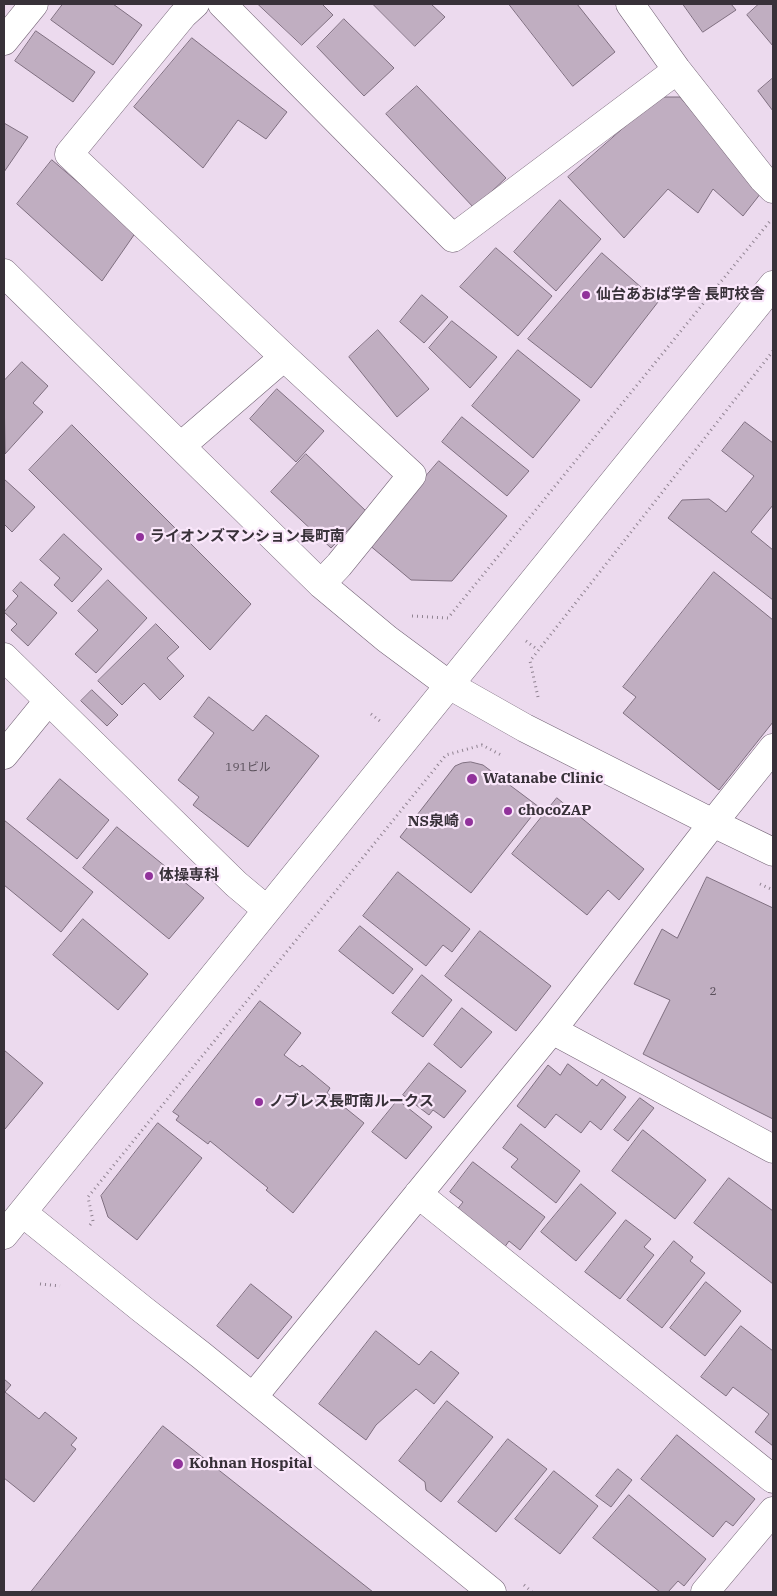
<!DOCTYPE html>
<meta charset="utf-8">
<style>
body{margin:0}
#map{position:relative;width:777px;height:1596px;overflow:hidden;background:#ecdaee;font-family:"IBM Plex Serif",serif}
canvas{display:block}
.frame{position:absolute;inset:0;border:5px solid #383139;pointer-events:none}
</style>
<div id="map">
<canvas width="777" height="1596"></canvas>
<div class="frame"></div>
</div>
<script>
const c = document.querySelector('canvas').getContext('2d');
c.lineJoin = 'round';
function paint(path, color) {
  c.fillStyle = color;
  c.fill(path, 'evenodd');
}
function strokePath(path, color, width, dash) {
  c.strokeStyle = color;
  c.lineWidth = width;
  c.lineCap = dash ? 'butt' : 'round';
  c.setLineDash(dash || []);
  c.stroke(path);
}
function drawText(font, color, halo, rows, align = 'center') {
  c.font = font + ' "IBM Plex Serif","Noto Sans JP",serif';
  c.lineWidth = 4.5;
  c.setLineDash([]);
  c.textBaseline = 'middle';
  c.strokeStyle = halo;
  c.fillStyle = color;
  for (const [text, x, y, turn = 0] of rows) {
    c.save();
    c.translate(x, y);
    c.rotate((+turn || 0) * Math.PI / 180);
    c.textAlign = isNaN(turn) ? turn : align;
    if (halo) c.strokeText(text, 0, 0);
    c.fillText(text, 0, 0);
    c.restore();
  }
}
const building = new Path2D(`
 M 63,4 L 113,4 L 142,25 L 113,65 L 51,20 Z
 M 258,4 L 322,4 L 333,15 L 302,45 Z
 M 373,4 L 431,4 L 445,17 L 415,46 Z
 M 509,4 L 577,4 L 615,52 L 573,86 Z
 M 683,4 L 731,4 L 736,10 L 703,32 Z
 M 759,4 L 773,4 L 773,46 L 747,15 Z
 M 344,19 L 394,68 L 364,96 L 317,47 Z
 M 36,31 L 95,72 L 73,102 L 15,61 Z
 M 192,38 L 287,112 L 266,139 L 238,120 L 203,168 L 134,107 Z
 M 773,78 L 773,111 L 758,91 Z
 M 417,86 L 506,178 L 474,208 L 386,114 Z
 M 659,97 L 680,97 L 761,193 L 743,216 L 713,189 L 698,213 L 668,189 L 624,238 L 568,177 Z
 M 4,123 L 28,137 L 4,172 Z
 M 52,160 L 136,232 L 102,281 L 17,204 Z
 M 560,200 L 601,239 L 556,291 L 514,252 Z
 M 496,248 L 552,296 L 518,336 L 460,287 Z
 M 602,253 L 658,302 L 591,388 L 528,339 Z
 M 422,295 L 448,317 L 424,343 L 400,322 Z
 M 452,321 L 497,357 L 470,388 L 429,348 Z
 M 378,330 L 429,389 L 397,417 L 349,357 Z
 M 518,350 L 580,400 L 533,458 L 472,406 Z
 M 22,362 L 48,386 L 33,403 L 43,412 L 5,454 L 4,381 Z
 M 277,389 L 324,431 L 296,462 L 250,419 Z
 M 462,417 L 529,471 L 507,496 L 442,442 Z
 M 745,422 L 773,443 L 773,505 L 751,532 L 773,550 L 773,600 L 668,518 L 682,500 L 709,499 L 726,512 L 754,476 L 722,451 Z
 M 72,425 L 251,604 L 210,650 L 29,470 Z
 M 306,454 L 366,511 L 331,548 L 271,492 Z
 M 439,461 L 507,516 L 452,581 L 411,580 L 368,544 Z
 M 4,479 L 35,507 L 12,532 L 4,524 Z
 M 64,534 L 102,569 L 72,602 L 54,585 L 60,578 L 40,560 Z
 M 714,572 L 773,620 L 773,722 L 719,790 L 623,713 L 636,697 L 623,687 Z
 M 108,580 L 147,618 L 96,673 L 75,654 L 98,630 L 78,611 Z
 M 21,582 L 57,613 L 28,646 L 11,630 L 17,624 L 4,612 L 18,596 L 13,591 Z
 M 156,624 L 179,647 L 167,658 L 184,676 L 160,700 L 144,683 L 122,705 L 98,681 Z
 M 92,690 L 118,715 L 107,726 L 81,701 Z
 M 209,697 L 253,731 L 266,715 L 319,756 L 248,847 L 193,805 L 199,797 L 178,780 L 214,733 L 194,717 Z
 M 471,762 L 483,765 L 539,807 L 471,893 L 400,837 L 455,766 L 462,763 Z
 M 60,779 L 109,820 L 77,859 L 27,819 Z
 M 557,798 L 644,869 L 619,900 L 608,890 L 587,915 L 512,854 Z
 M 4,820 L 93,892 L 61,932 L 4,885 Z
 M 117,827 L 204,898 L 169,939 L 83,868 Z
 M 398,872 L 470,929 L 452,952 L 443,945 L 426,966 L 363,916 Z
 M 707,877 L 773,908 L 773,1119 L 643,1054 L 670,1000 L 634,984 L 662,929 L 677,938 Z
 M 83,919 L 148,974 L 118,1010 L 53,955 Z
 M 360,926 L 413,969 L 393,994 L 339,951 Z
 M 480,931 L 551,986 L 516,1031 L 445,976 Z
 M 422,975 L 452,1000 L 423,1037 L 392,1013 Z
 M 260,1001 L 301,1033 L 284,1055 L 300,1067 L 302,1065 L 330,1088 L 327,1093 L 364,1123 L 293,1213 L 266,1190 L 268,1188 L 210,1141 L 208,1144 L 176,1120 L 179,1116 L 173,1112 Z
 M 462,1008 L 492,1032 L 461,1068 L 434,1045 Z
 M 4,1050 L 43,1083 L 5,1129 L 4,1128 Z
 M 429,1063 L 466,1091 L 444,1118 L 433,1110 L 429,1115 L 403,1095 Z
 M 568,1064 L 597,1086 L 602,1079 L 626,1097 L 601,1130 L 590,1121 L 581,1133 L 556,1114 L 545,1128 L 517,1106 L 548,1065 L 560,1075 Z
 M 640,1098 L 654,1108 L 628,1141 L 614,1130 Z
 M 398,1100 L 432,1127 L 406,1159 L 372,1132 Z
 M 158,1123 L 202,1158 L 137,1240 L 108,1217 L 101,1196 Z
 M 521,1124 L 580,1171 L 556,1203 L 511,1167 L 518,1159 L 503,1148 Z
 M 643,1130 L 706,1180 L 675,1219 L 612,1171 Z
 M 473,1162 L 545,1217 L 520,1250 L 509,1241 L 504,1248 L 456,1211 L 463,1202 L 450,1192 Z
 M 729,1178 L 773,1211 L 773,1284 L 694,1223 Z
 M 581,1184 L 616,1213 L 576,1261 L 541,1232 Z
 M 626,1220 L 651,1239 L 644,1247 L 654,1255 L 620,1299 L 585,1272 Z
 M 674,1241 L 693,1257 L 690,1261 L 705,1273 L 662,1328 L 627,1300 Z
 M 706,1282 L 741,1311 L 705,1356 L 670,1328 Z
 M 251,1284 L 292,1317 L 258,1359 L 217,1326 Z
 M 741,1326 L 773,1351 L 773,1446 L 755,1432 L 769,1414 L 733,1387 L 726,1396 L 701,1377 Z
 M 376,1331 L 419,1365 L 431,1351 L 459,1373 L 434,1404 L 416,1389 L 376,1425 L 366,1440 L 319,1404 Z
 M 4,1379 L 11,1385 L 5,1392 L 39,1419 L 45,1412 L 77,1438 L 71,1445 L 76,1449 L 34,1502 L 4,1478 Z
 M 447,1401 L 493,1437 L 441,1502 L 426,1490 L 425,1482 L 399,1461 Z
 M 163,1426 L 373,1592 L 31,1592 Z
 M 677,1435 L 755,1499 L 733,1526 L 726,1521 L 713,1537 L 641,1479 Z
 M 508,1439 L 547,1469 L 496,1532 L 458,1502 Z
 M 618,1469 L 632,1480 L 611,1507 L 596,1496 Z
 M 554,1471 L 598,1506 L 560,1554 L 515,1519 Z
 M 629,1495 L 706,1559 L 684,1586 L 678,1581 L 668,1592 L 660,1592 L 593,1538 Z`);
const path = new Path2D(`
 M 412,616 L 448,618 L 771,220
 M 526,641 L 538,650
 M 538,697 L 530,661 L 773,351
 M 371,714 L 380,721
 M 760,884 L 773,890
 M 90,1225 L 93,1221 L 88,1197 L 446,755 L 482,745 L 503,756
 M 40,1284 L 60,1286
 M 524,1585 L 532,1592`);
const minor = new Path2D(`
 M 195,4 L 183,15 L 69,154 L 284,357 L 412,475 L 339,565 L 321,584
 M 222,4 L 453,238 L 677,70
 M 630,4 L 677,70 L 763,179 L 773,189
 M 4,41 L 34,4
 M 4,273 L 321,584 L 387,639 L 449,685 L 525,728 L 713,823 L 773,852
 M 181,446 L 284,357
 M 4,657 L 236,884 L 267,910
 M 4,755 L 48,701
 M 552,1030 L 773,1149
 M 418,1194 L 773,1479
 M 23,1213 L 142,1309 L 201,1355 L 492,1592
 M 4,1235 L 773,285
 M 253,1397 L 552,1030 L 713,823 L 773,748
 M 705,1592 L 773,1511`);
const markers = [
 [586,295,5,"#91329b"],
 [140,537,5,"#91329b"],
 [472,779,6,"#91329b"],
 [508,811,5,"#91329b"],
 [469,822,5,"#91329b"],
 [149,876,5,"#91329b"],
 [259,1102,5,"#91329b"],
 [178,1464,6,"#91329b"]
];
const numberNames = [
 ["191ビル",248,768],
 ["2",713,992]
];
const poiNames = [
 ["仙台あおば学舎 長町校舎",596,295],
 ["ライオンズマンション長町南",150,537],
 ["Watanabe Clinic",483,779],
 ["chocoZAP",518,811],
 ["NS泉崎",459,822,"right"],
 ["体操専科",159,876],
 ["ノブレス長町南ルークス",269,1102],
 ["Kohnan Hospital",189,1464]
];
paint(building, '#c0aec1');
strokePath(building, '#7f6f80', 1);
strokePath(minor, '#756577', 29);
strokePath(path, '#908391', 3, [1, 4]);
strokePath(minor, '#fff', 28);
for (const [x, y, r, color] of markers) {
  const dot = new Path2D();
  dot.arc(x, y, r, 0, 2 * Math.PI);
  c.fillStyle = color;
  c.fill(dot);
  strokePath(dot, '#fae7fb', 2);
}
drawText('12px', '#5a505b', null, numberNames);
drawText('bold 15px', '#383139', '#fae7fb', poiNames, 'left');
</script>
